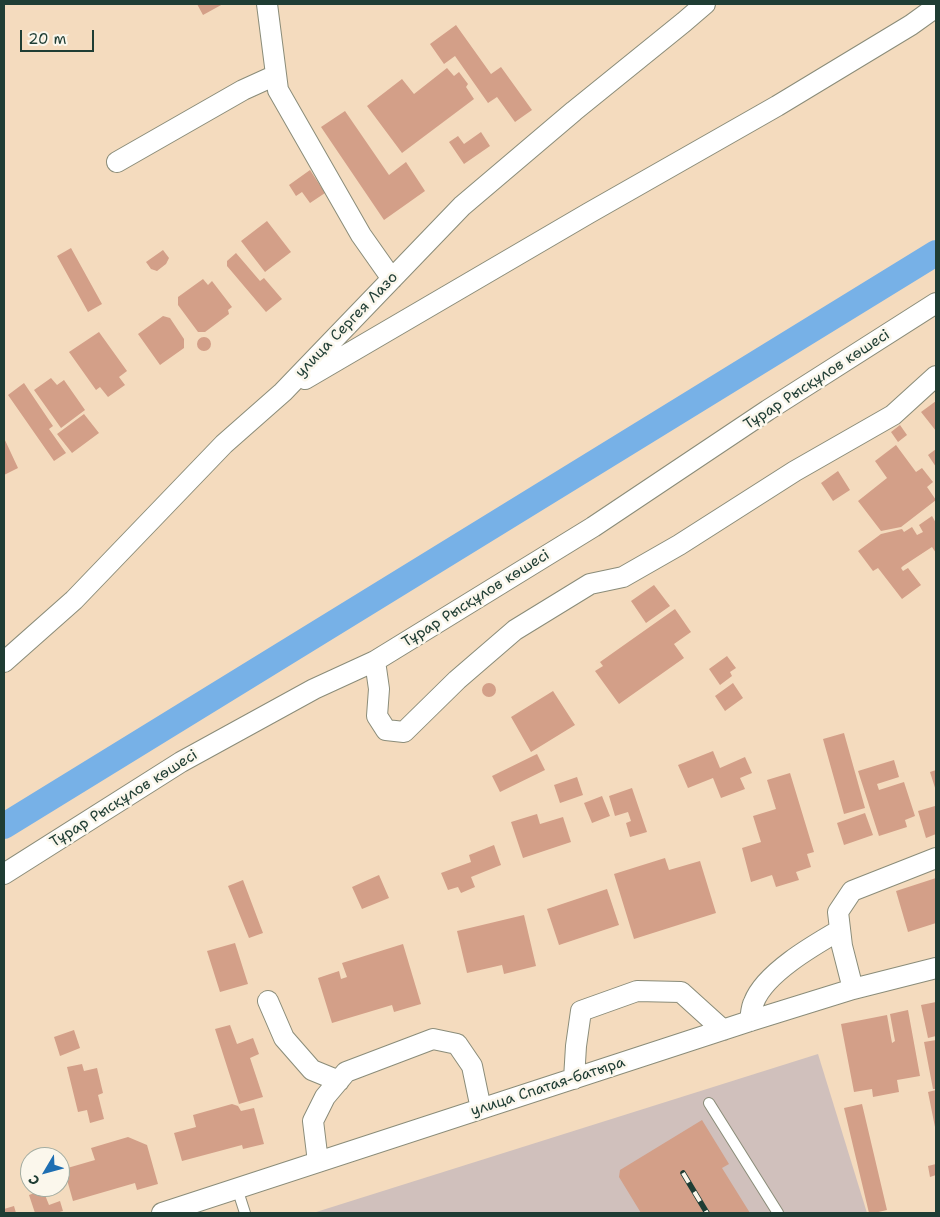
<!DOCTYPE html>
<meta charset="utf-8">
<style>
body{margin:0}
#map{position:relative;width:940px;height:1217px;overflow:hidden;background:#f4dbbe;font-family:"Shantell Sans",sans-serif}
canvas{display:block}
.frame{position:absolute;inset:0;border:5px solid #1f3d34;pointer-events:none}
.north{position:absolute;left:20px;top:1147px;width:50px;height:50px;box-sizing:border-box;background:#fbf7ec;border:1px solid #a3ada2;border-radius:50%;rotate:233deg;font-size:14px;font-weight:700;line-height:20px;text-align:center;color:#1f3d34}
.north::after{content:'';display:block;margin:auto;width:18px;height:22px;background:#1f6fb2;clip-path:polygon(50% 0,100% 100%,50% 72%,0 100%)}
.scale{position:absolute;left:20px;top:30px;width:74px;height:22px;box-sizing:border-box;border:2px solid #1f3d34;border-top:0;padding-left:6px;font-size:15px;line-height:18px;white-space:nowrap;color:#1f3d34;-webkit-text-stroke:4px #fbf7ec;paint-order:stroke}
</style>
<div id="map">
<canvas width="940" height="1217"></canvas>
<div class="frame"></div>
<div class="north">С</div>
<div class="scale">20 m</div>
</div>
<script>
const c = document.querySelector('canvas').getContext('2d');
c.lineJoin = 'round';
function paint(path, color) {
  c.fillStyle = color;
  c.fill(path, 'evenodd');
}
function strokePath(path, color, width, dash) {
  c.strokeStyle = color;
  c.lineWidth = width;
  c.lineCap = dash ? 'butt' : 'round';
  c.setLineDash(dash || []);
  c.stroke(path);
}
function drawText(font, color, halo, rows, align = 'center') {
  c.font = font + ' "Shantell Sans",sans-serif';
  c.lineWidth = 5;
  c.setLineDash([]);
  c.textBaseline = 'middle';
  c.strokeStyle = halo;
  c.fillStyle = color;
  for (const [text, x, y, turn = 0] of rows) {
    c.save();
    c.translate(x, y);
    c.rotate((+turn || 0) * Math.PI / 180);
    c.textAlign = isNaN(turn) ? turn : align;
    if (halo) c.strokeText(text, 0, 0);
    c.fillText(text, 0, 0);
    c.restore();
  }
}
const industrial = new Path2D(`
 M 818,1054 L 867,1213 L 313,1213 Z`);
const canal = new Path2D(`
 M 4,826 L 936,253`);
const building = new Path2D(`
 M 197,4 L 223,4 L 203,15 Z
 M 456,25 L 491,74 L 501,67 L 532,110 L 515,122 L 497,97 L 488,103 L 455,56 L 444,64 L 430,44 Z
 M 447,68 L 454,76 L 459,72 L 468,84 L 466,87 L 474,99 L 402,153 L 367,106 L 402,79 L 414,94 Z
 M 345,111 L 389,175 L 406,162 L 425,191 L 384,220 L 321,127 Z
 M 481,132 L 490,146 L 464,164 L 449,142 L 458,136 L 464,144 Z
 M 310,170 L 325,193 L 310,203 L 302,192 L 296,196 L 289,185 Z
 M 267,221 L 291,252 L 265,272 L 241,241 Z
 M 71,248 L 102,304 L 88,312 L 57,256 Z
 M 163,250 L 169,258 L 166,264 L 157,271 L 151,269 L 146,262 Z
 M 236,253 L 260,281 L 264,278 L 282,299 L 266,312 L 227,266 L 227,261 Z
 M 203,279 L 208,285 L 212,281 L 232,307 L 228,310 L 229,314 L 205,332 L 198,332 L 178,305 L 178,297 Z
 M 163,316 L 170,318 L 184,339 L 184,348 L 160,365 L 138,334 Z
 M 99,332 L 127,371 L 119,377 L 125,385 L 108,397 L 100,387 L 96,390 L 69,352 Z
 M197 344a7 7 0 1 1 14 0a7 7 0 1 1-14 0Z
 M 51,378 L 57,385 L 64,380 L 85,410 L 61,428 L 34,390 Z
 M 24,383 L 53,426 L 49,429 L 66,453 L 54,461 L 8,395 Z
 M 936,401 L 936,431 L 921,412 Z
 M 84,414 L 99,433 L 72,453 L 57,434 Z
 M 900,425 L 907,435 L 898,442 L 891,432 Z
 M 4,438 L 18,468 L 4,475 Z
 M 896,445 L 916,472 L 922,468 L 933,482 L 927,487 L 936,500 L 901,527 L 881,531 L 858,501 L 887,478 L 875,461 Z
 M 936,449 L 936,467 L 928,455 Z
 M 838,471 L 850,490 L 833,501 L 821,483 Z
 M 932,516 L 936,523 L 936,553 L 932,547 L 903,566 L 901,568 L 903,571 L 908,568 L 921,585 L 902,599 L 878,568 L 873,571 L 858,551 L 881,534 L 902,529 L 904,532 L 912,527 L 917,535 L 923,532 L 919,525 Z
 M 654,585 L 670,606 L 646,623 L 631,601 Z
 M 675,609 L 691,632 L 674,644 L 684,658 L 619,704 L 595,671 L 603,666 L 600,662 Z
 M 727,656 L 736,668 L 730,672 L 732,676 L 720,685 L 709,669 Z
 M482 690a7 7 0 1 1 14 0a7 7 0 1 1-14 0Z
 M 733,683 L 743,698 L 725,711 L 715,696 Z
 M 553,691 L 575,725 L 531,752 L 511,717 Z
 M 844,733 L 865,808 L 844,814 L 823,739 Z
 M 713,751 L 720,768 L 745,757 L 752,773 L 740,778 L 745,789 L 721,798 L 713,778 L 688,788 L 678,765 Z
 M 537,754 L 545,770 L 500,792 L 492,776 Z
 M 894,760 L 899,777 L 877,784 L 879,790 L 904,782 L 915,816 L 905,820 L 907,827 L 879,836 L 858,771 Z
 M 936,770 L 936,791 L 930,772 Z
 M 790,773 L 814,852 L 807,854 L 811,867 L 796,872 L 799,880 L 776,887 L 772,875 L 751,882 L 742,848 L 761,842 L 753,816 L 776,809 L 767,780 Z
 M 577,777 L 583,795 L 560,803 L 554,785 Z
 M 632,788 L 647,832 L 630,837 L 626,823 L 631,821 L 628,812 L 615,816 L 609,796 Z
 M 602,796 L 610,816 L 592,823 L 584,803 Z
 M 935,806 L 936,834 L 926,838 L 918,811 Z
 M 865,813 L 873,835 L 844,845 L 837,823 Z
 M 537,814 L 540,824 L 563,817 L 571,842 L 523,858 L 511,822 Z
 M 494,845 L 501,865 L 471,877 L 475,887 L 461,893 L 458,887 L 448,890 L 441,873 L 471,862 L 469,855 Z
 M 665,858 L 669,870 L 700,861 L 716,913 L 634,939 L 614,874 Z
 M 379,875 L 389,898 L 362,909 L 352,887 Z
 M 936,878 L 936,923 L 908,932 L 896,891 Z
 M 243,880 L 263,933 L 249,938 L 228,886 Z
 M 607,889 L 619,925 L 559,945 L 547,909 Z
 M 524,915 L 536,966 L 504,974 L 502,965 L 467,973 L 457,931 Z
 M 235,943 L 248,984 L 220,992 L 207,951 Z
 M 403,944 L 421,1004 L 394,1012 L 392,1005 L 332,1023 L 318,978 L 339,971 L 341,979 L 347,977 L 342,963 Z
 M 936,1002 L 936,1036 L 928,1038 L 921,1005 Z
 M 908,1010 L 920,1076 L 897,1080 L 899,1092 L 873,1097 L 872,1089 L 854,1092 L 841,1024 L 887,1015 L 892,1043 L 895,1041 L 890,1014 Z
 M 230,1025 L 237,1044 L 253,1038 L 259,1054 L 250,1058 L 263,1097 L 239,1104 L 215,1029 Z
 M 74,1030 L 80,1048 L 60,1056 L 54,1037 Z
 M 936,1040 L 936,1089 L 933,1089 L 924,1042 Z
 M 82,1064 L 84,1071 L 97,1068 L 103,1093 L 98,1095 L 104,1119 L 90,1123 L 87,1110 L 78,1112 L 67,1067 Z
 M 936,1090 L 936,1127 L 935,1127 L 928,1092 Z
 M 232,1104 L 238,1106 L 241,1111 L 254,1108 L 264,1144 L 243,1149 L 242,1145 L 182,1161 L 174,1133 L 196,1127 L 193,1115 Z
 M 862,1104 L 887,1210 L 874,1213 L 869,1213 L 844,1108 Z
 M 702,1120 L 729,1164 L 722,1168 L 750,1213 L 641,1213 L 619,1177 L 620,1170 Z
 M 128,1137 L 147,1145 L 158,1184 L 137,1190 L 135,1183 L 73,1201 L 64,1169 L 95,1160 L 91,1148 Z
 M 30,1159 L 30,1174 L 25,1160 Z
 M 936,1164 L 936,1175 L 930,1177 L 928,1166 Z
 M 43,1190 L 49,1205 L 60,1201 L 63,1211 L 56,1213 L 35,1213 L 29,1195 Z
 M 14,1206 L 16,1213 L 4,1213 L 4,1209 Z`);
const lane = new Path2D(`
 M 709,1103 L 778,1213
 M 237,1188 L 245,1213`);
const street = new Path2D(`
 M 267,4 L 278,90 L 361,235 L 392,279
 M 117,162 L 243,90 L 276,75
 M 305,379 L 589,213 L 777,106 L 911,25 L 936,7
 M 375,661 L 379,689 L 377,716 L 386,730 L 404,732 L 457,680 L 515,630 L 590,584 L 623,577 L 679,545 L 795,471 L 893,415 L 936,376
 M 4,662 L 74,600 L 224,444 L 283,392 L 462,206 L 574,111 L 684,22 L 705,4
 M 4,874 L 181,762 L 314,689 L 375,661 L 593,527 L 768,410 L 936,303
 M 853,989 L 842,946 L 838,912 L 852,891 L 936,858
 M 268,1001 L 284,1038 L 312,1070 L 339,1081
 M 750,1021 C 751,1015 751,1007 754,1002 C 765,973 814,945 840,930
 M 574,1079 L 576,1046 L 581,1011 L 637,991 L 681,992 L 723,1030
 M 318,1162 L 313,1121 L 325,1097 L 346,1072 L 433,1039 L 457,1044 L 472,1066 L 481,1109
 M 162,1213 L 750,1021 L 853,989 L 936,968`);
const rail = new Path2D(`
 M 683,1173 L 707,1213`);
const streetNames = [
 ["улица Сергея Лазо",347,325,-46],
 ["Тұрар Рысқұлов көшесі",817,380,-33],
 ["Тұрар Рысқұлов көшесі",476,599,-32],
 ["Тұрар Рысқұлов көшесі",124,799,-32],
 ["улица Спатая-батыра",548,1087,-18]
];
paint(industrial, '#d0c0bc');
strokePath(canal, '#77b1e7', 26);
paint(building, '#d39f88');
strokePath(lane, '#8a8c79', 12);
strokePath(street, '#8a8c79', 22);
strokePath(lane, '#fff', 10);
strokePath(street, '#fff', 20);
strokePath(rail, '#1f3d34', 5.5);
strokePath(rail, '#fbf7ec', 4, [11]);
drawText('15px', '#1f3d34', '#fbf7ec', streetNames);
</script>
